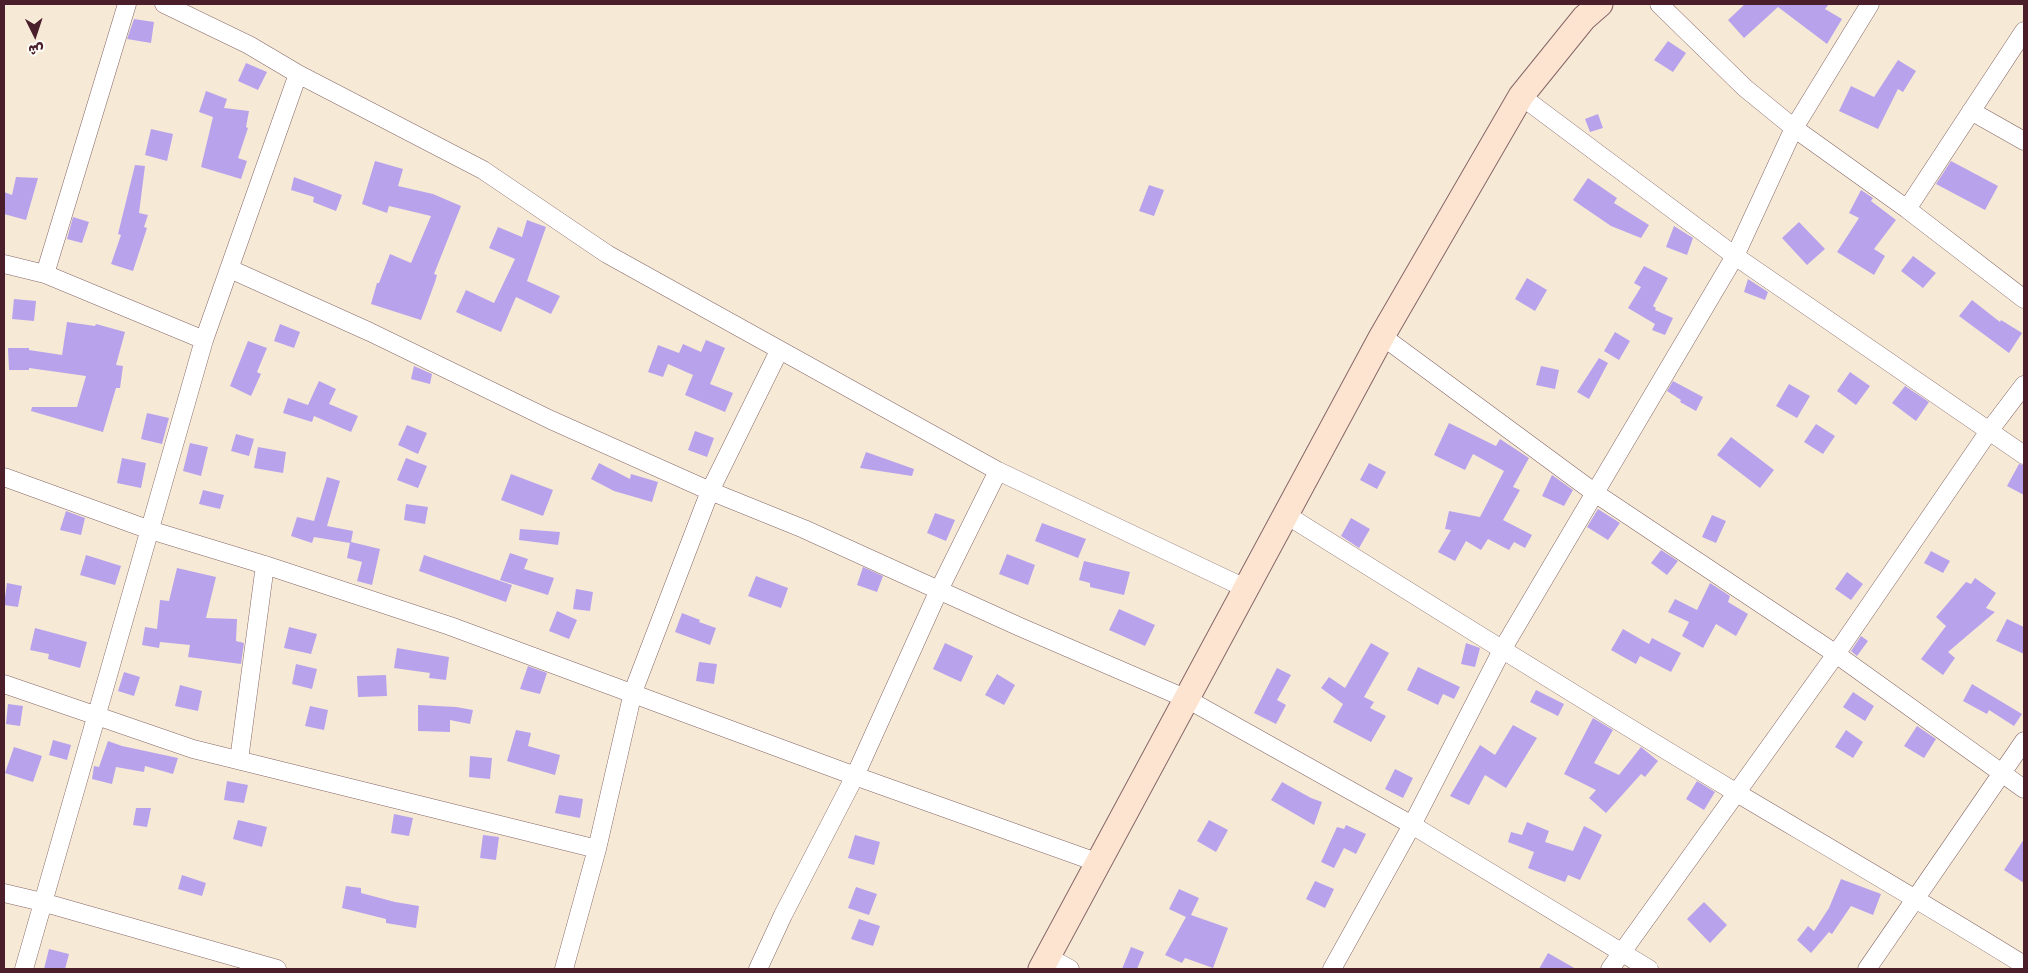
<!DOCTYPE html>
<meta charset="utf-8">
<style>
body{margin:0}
#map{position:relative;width:2028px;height:973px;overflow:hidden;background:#f6ead6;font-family:"Playpen Sans","Playpen Sans Arabic",sans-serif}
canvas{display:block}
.frame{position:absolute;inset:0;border:5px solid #4a1f2b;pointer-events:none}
.north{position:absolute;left:10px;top:10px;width:50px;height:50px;-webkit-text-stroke:4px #fdfcf7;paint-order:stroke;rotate:176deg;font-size:14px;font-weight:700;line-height:20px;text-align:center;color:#4a1f2b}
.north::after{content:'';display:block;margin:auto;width:18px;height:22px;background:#4a1f2b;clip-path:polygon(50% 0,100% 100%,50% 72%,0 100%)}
</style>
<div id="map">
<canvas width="2028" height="973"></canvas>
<div class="frame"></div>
<div class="north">ش</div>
</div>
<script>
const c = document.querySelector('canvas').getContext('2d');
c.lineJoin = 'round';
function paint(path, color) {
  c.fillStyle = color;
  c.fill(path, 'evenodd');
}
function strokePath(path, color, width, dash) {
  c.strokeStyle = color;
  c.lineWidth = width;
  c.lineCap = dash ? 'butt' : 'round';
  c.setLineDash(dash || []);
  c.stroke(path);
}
const building = new Path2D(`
 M 1745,4 L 1829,4 L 1825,9 L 1842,19 L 1827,44 L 1778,7 L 1744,38 L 1728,20 Z
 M 134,19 L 154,22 L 151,43 L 127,39 Z
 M 1668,41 L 1686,53 L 1673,72 L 1654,60 Z
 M 1898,60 L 1916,71 L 1903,92 L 1898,89 L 1878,129 L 1839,111 L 1851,86 L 1874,97 Z
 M 246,63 L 267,72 L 258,90 L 238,81 Z
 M 206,91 L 227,99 L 224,108 L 249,111 L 246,127 L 248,128 L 238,158 L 247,161 L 241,179 L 201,167 L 213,117 L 199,112 Z
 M 1598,114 L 1603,128 L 1590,132 L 1585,119 Z
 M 151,129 L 173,134 L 167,161 L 145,155 Z
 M 375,161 L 403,169 L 398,186 L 433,194 L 461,206 L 434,274 L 437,275 L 435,282 L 421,320 L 371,304 L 377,283 L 379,283 L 390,254 L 411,263 L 431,216 L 389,206 L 387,213 L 362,204 Z
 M 1951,161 L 1998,186 L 1985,210 L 1936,184 Z
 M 135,165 L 145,166 L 139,213 L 148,215 L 144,227 L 147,228 L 133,271 L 111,264 L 121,235 L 118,234 Z
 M 16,177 L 38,178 L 26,220 L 4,214 L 4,192 L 12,195 Z
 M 294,177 L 342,195 L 336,211 L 313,202 L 314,197 L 291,190 Z
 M 1588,178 L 1617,198 L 1614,203 L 1649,225 L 1641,238 L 1611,226 L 1573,200 Z
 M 1149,185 L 1164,190 L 1154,216 L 1139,211 Z
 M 1861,190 L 1873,198 L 1871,201 L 1896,220 L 1874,249 L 1885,256 L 1874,275 L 1837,252 L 1859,218 L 1849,213 Z
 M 73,217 L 89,222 L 82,243 L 67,239 Z
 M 527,220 L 546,227 L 527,281 L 560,296 L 551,314 L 516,297 L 501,332 L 456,312 L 466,290 L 494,303 L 515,259 L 489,248 L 498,227 L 522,237 Z
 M 1799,222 L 1825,249 L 1807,265 L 1782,238 Z
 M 1674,226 L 1693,238 L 1687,255 L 1666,247 Z
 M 1913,256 L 1936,273 L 1923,288 L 1901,271 Z
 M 1644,266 L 1668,278 L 1653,306 L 1656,308 L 1655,310 L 1673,318 L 1665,335 L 1652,330 L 1655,324 L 1628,308 L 1641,287 L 1634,283 Z
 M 1527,278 L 1547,290 L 1535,311 L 1515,299 Z
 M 1748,279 L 1768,292 L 1765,300 L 1744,292 Z
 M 14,299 L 36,301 L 34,321 L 12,319 Z
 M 1972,300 L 2000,322 L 2001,320 L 2022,333 L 2009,353 L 1959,316 Z
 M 67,322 L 95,326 L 96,324 L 125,332 L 116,365 L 123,366 L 120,388 L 116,388 L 103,432 L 31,411 L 32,407 L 77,407 L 86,376 L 29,368 L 29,370 L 9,370 L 8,348 L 29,348 L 29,350 L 62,355 Z
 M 280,324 L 300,332 L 294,348 L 274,341 Z
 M 1615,332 L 1630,341 L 1619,360 L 1604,351 Z
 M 706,340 L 725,348 L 710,384 L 733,393 L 725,412 L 685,395 L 693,375 L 668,364 L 663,377 L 648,372 L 658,345 L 679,353 L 683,344 L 701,352 Z
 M 248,341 L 267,348 L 257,372 L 261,374 L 251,396 L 230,386 Z
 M 1599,358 L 1608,363 L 1589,399 L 1577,392 Z
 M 414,366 L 432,374 L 430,384 L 411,379 Z
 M 1541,366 L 1559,370 L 1555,389 L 1536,385 Z
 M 1850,372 L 1870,386 L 1856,405 L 1837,391 Z
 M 319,381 L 336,389 L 329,404 L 358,416 L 351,432 L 314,416 L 312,422 L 283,413 L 288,398 L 308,405 Z
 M 1673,381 L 1703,397 L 1696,411 L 1680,402 L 1681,400 L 1667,391 Z
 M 1789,384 L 1810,396 L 1797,418 L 1776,406 Z
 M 1905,386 L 1929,402 L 1916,421 L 1892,403 Z
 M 147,413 L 169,418 L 162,444 L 141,439 Z
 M 1449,423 L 1496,446 L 1500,439 L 1529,458 L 1513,487 L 1520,490 L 1503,520 L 1532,535 L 1525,548 L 1514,542 L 1509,550 L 1488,539 L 1481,550 L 1466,541 L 1455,561 L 1438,552 L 1451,530 L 1445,529 L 1449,511 L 1480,517 L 1504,471 L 1473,454 L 1465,470 L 1434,455 Z
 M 1816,424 L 1835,436 L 1823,454 L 1804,442 Z
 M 407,425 L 427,433 L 418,454 L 398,445 Z
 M 695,431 L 714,438 L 707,457 L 688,450 Z
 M 236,434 L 254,439 L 249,456 L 231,451 Z
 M 1731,437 L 1774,470 L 1760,488 L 1717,455 Z
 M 190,443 L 208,447 L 201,476 L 183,471 Z
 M 258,447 L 286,452 L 283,473 L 254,468 Z
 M 866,452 L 914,469 L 912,476 L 860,468 Z
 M 122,458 L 146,463 L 141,488 L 117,483 Z
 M 406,458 L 427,466 L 418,488 L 397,480 Z
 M 599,463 L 630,479 L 631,474 L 658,482 L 652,502 L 614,491 L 591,479 Z
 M 1369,463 L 1386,472 L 1377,489 L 1360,480 Z
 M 2019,464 L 2024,465 L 2024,495 L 2007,486 Z
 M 511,474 L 553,490 L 543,516 L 501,500 Z
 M 1552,475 L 1573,490 L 1564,506 L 1542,496 Z
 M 327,477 L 340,481 L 327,526 L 353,531 L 351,542 L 380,549 L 372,585 L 357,581 L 362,562 L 347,558 L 350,543 L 314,537 L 312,543 L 291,536 L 297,517 L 314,521 Z
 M 203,490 L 224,495 L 220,509 L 199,504 Z
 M 406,504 L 428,507 L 425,524 L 404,520 Z
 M 1598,509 L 1620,523 L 1608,540 L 1587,527 Z
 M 66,511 L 85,518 L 81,535 L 60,530 Z
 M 935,513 L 955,520 L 946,541 L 927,533 Z
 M 1712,515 L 1726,521 L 1716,543 L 1702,537 Z
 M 1351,518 L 1370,529 L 1359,548 L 1341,536 Z
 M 1042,523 L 1086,539 L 1078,558 L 1035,541 Z
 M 520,529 L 560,532 L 558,545 L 519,540 Z
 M 1661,550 L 1678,561 L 1667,575 L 1651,563 Z
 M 1931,551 L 1950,561 L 1943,573 L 1924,563 Z
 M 510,553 L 528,559 L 524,569 L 554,578 L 548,595 L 500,580 Z
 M 1007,554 L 1035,565 L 1028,585 L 999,574 Z
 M 86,555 L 121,566 L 115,585 L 80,575 Z
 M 424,555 L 512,585 L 506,602 L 419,571 Z
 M 1084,561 L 1130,572 L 1124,595 L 1090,587 L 1090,583 L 1079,580 Z
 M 863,567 L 883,576 L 877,592 L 857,585 Z
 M 177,568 L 216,577 L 206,618 L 237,619 L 236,641 L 244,643 L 241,664 L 188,657 L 190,645 L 160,642 L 159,648 L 142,645 L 145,627 L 157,629 L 160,600 L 169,601 Z
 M 1847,572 L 1863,584 L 1851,600 L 1835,589 Z
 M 756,576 L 788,588 L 781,608 L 748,596 Z
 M 1975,578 L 1996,593 L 1986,608 L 1995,612 L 1948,652 L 1955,658 L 1943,675 L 1921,659 L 1946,626 L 1936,617 L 1966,582 L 1971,584 Z
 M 7,583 L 22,586 L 18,607 L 4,605 Z
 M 1710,583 L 1730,596 L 1728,602 L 1748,614 L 1736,636 L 1716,624 L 1703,648 L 1682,636 L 1689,622 L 1668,612 L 1675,599 L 1697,610 Z
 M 576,589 L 593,592 L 590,611 L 573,609 Z
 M 1119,609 L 1155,625 L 1145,646 L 1109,630 Z
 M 557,611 L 577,620 L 569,639 L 549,631 Z
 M 682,613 L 700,620 L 699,622 L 716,628 L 710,645 L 675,632 Z
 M 2007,619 L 2024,627 L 2024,654 L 1996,641 Z
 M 289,627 L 317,634 L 311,654 L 284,648 Z
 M 35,628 L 87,642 L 80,668 L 48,659 L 49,654 L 30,650 Z
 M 1623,629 L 1649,644 L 1652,638 L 1681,653 L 1671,672 L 1640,656 L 1636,664 L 1611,650 Z
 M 1861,636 L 1868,641 L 1857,656 L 1851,651 Z
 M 945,643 L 973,656 L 961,682 L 933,669 Z
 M 1371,643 L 1389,653 L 1364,697 L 1374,702 L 1370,708 L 1386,716 L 1371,742 L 1333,722 L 1343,704 L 1321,688 L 1329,677 L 1345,688 Z
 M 1466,643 L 1480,648 L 1475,667 L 1461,664 Z
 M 397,648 L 449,657 L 446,680 L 429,678 L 430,673 L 394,668 Z
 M 699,662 L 717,664 L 714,684 L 696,681 Z
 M 296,664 L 317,669 L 312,689 L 292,684 Z
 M 528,666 L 547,673 L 540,694 L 520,689 Z
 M 1418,667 L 1460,687 L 1454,699 L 1443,694 L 1438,705 L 1407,690 Z
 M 1277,668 L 1291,675 L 1277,700 L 1286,705 L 1276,724 L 1254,713 Z
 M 124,672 L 140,677 L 134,696 L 118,691 Z
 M 997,674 L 1015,685 L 1004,705 L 985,695 Z
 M 386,675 L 387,696 L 358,697 L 357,676 Z
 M 1972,684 L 2022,714 L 2014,726 L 1989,710 L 1987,714 L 1963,701 Z
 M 180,685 L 202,691 L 198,711 L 175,706 Z
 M 1536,690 L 1564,704 L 1558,716 L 1530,702 Z
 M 1853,692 L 1874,706 L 1865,721 L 1843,707 Z
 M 8,704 L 23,706 L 20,726 L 6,724 Z
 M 418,705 L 456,707 L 473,710 L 470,724 L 450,720 L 450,732 L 418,731 Z
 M 310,706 L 328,710 L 324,730 L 305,726 Z
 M 1593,718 L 1613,730 L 1594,763 L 1619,775 L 1641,747 L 1658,761 L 1645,777 L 1641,774 L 1606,813 L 1589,798 L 1596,790 L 1564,774 Z
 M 1513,725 L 1537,738 L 1506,788 L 1485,775 L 1469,805 L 1450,796 L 1480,745 L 1495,755 Z
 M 1917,726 L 1936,739 L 1924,758 L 1904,746 Z
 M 516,730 L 531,733 L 528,746 L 560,755 L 555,775 L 507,761 Z
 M 1846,730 L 1863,742 L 1853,758 L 1835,747 Z
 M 53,740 L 71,745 L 67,760 L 49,755 Z
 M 108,741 L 122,746 L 178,758 L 173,774 L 145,766 L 144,772 L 116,767 L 112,784 L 92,779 L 94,766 L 99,767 Z
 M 14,747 L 42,756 L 33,782 L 5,773 Z
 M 470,756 L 492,758 L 490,779 L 469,777 Z
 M 1395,769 L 1413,778 L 1403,798 L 1385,789 Z
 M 227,781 L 248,785 L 244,803 L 224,800 Z
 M 1697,781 L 1715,792 L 1704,810 L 1686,799 Z
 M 1282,782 L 1311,798 L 1322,802 L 1314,825 L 1271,800 Z
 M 559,795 L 583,799 L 580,818 L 555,813 Z
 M 136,808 L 151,808 L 147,827 L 133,825 Z
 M 394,814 L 413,818 L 409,836 L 391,833 Z
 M 238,820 L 267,827 L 262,847 L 233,839 Z
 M 1209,820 L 1228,830 L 1216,852 L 1197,841 Z
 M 1527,822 L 1549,831 L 1545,842 L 1573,851 L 1584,826 L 1602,835 L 1580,880 L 1568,875 L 1565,882 L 1528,868 L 1534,852 L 1508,842 L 1511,832 L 1522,835 Z
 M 1346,825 L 1366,834 L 1356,854 L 1344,848 L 1334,868 L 1321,862 L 1337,827 L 1344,829 Z
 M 483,835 L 499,837 L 496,860 L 480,858 Z
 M 855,835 L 880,842 L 874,865 L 848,858 Z
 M 2024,839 L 2024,883 L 2004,870 Z
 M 182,875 L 206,883 L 202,896 L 178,889 Z
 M 1841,879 L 1881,894 L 1873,915 L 1851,906 L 1832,934 L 1829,932 L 1811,953 L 1797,940 L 1808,926 L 1814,931 L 1829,908 Z
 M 1315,881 L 1334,889 L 1325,908 L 1306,899 Z
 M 346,886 L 361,888 L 361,893 L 395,902 L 419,906 L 416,928 L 386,923 L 386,919 L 342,908 Z
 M 856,887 L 877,894 L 869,915 L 848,908 Z
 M 1179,889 L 1199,898 L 1191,915 L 1228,928 L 1213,968 L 1185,958 L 1182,963 L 1165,955 L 1186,917 L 1169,909 Z
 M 1704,902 L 1727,925 L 1710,943 L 1687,919 Z
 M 859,919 L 880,926 L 873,946 L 851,939 Z
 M 1131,947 L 1144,952 L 1137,969 L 1122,969 Z
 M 49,949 L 69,954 L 65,969 L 44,969 Z
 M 1548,953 L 1576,969 L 1539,969 Z`);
const minor = new Path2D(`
 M 164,4 L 249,45 L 298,74 L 483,170 L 607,254 L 998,471 L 1245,588
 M 1659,4 L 1745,88 L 1794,128 L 1907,209 L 2024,299
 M 1521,96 L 1735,256 L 2024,455
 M 1971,111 L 2024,141
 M 1907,209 L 2024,31
 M 4,264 L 45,274 L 204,340
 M 230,269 L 370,332 L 551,420 L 710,491 L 804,529 L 1020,627 L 1187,699 L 1412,825 L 1649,969
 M 45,274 L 127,4
 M 1382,336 L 1595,493 L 1836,654 L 2024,789
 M 4,477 L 150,530 L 265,565 L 450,626 L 855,776 L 1099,863
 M 1285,514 C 1435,608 1585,702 1737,793 C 1833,850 1929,906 2024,965
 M 4,684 L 193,749 L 597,849
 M 239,760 L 265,565
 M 4,893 L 42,902 L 277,969
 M 1048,957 L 1070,969
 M 24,969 L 204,340 L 298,74
 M 564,969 L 597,849 L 633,692 L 710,491 L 779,351
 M 758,969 L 783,915 L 855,776 L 939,590 L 998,471
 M 1332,969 L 1412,825 L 1502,650 L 1735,256 L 1794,128 L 1870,4
 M 1610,969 L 1836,654 L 1989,431 L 2024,385
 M 1867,969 L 2024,741`);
const secondary = new Path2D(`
 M 1041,969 L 1382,336 L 1521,96 L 1584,18 L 1600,4`);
paint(building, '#b9a2ec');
strokePath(minor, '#866667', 19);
strokePath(secondary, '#866667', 27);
strokePath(minor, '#fff', 18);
strokePath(secondary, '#fde4d0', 25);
</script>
